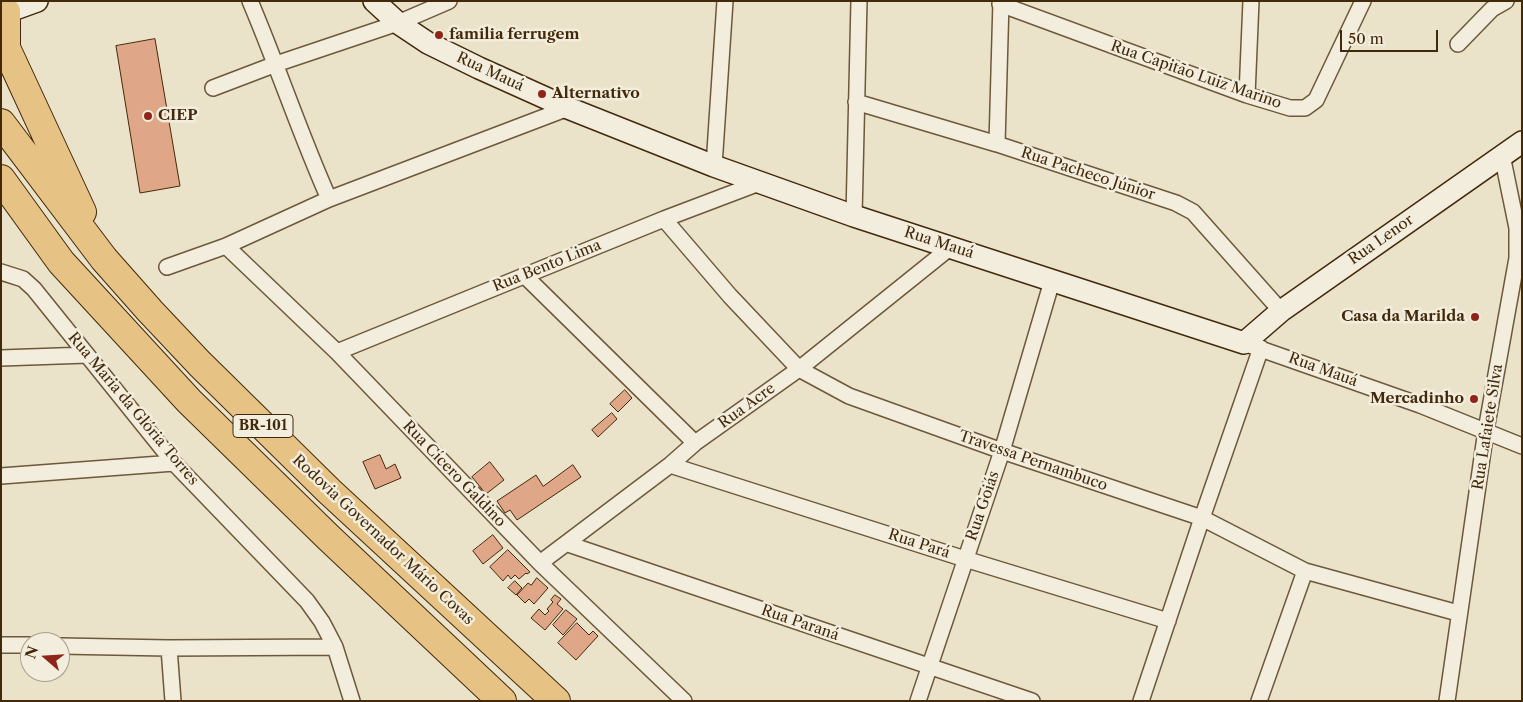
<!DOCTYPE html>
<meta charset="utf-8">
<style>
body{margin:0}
#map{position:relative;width:1523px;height:702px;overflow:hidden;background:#ebe3c9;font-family:"Libre Caslon Text",serif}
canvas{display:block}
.frame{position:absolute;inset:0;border:2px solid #43290b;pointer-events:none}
.north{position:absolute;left:20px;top:632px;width:50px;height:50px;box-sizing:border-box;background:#f2eddc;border:1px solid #ac9f88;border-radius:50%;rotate:289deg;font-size:14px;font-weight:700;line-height:20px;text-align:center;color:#43290b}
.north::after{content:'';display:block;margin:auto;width:18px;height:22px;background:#8f2418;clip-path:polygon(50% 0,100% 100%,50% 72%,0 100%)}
.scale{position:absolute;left:1340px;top:30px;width:98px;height:22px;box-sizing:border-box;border:2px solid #43290b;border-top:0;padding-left:6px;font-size:15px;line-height:18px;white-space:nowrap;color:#43290b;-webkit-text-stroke:4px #f2eddc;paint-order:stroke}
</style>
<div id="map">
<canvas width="1523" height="702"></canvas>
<div class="frame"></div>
<div class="north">N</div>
<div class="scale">50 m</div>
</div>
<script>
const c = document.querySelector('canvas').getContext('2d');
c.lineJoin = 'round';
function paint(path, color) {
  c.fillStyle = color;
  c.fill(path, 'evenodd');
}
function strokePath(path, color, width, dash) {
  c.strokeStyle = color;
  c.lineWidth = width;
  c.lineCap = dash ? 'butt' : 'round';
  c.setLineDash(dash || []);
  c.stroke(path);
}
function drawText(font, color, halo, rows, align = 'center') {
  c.font = font + ' "Libre Caslon Text",serif';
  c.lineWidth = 5;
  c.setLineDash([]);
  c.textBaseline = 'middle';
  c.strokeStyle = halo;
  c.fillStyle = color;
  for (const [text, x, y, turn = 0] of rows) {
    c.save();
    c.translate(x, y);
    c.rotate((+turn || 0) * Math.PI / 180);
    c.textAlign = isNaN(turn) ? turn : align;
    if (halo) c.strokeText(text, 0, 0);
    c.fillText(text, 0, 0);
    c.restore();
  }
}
const building = new Path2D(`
 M 155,39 L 180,186 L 140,193 L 116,46 Z
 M 625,390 L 632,398 L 618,412 L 610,404 Z
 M 612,413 L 617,419 L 598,437 L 592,430 Z
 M 380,455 L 386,469 L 395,464 L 401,478 L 375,489 L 363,462 Z
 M 490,462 L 504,480 L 486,494 L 472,477 Z
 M 573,465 L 581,477 L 517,520 L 510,510 L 505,513 L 497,501 L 536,475 L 543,486 Z
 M 493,535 L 503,548 L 483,564 L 473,551 Z
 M 508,550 L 530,572 L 527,574 L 526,573 L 519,579 L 515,575 L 511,579 L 508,575 L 503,581 L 490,567 Z
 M 537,578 L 548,588 L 534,604 L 529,599 L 525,603 L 517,595 L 528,583 L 531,585 Z
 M 515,581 L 522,588 L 516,595 L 508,588 Z
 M 555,595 L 561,599 L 557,604 L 563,609 L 545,630 L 531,618 L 539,609 L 545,615 L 549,611 L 547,609 L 553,602 L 551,600 Z
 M 566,610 L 577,619 L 563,635 L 553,625 Z
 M 577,623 L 589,635 L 593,631 L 598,636 L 576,660 L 558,643 Z`);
const street = new Path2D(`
 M 250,1 C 278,67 300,134 329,199
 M 1000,4 L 1247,95 L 1290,108 L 1305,108 L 1316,100 L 1363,1
 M 1458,44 L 1492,9 L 1506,1
 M 213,88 L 276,64 L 398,23 L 449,1
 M 1247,95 L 1251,1
 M 856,102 L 997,144 L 1176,203 L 1193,212 L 1281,311
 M 997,144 L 1001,1
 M 714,166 L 725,1
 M 854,216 L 859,1
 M 664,219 L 730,296 L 799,369 L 849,396 L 1002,451 L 1202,518 L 1305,571 L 1458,613
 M 226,246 L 337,352 L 540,563 L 684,701
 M 167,267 L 226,246 L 329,199 L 568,108
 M 1,272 L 23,279 L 34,289 L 174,463 L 307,601 L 322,622 L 335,647 L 352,701
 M 524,275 L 695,443
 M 1252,346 L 1420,405 L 1522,446
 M 337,352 L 664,219 L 759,183
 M 1,358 L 87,355
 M 670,465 L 965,559 L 1168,621
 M 1,476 L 174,463
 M 568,544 L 1032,701
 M 540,563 L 670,465 L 695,443 L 799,369 L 951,247
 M 1,645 L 30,645
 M 60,646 L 169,648 L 335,647
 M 169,648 L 173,701
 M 918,701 L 1002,451 L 1052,281
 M 1141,701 L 1202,518 L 1261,348
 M 1259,701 L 1305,571
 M 1447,701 L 1486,430 L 1517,258 L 1517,228 L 1502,155`);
const secondary = new Path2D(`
 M 374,1 L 398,23 L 428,43 L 479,68 L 568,108 L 714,166 L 854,216 L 1244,343 L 1281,311 L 1522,142
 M 1,14 L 37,1`);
const highway = new Path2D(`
 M 1,10 L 6,12 L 6,48 L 82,212
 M 1,123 L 104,259 L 150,311 L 200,364 L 329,491 L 556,701
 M 1,179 L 61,262 L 189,401 L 328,537 L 502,701`);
const markers = [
 [439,35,5,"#8f2418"],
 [542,94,5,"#8f2418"],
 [148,116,5,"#8f2418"],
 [1475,317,5,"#8f2418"],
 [1474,399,5,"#8f2418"]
];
const shields = [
 [263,426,60]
];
const shieldNames = [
 ["BR-101",263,426]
];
const poiNames = [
 ["familia ferrugem",449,35],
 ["Alternativo",552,94],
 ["CIEP",158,116],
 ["Casa da Marilda",1465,317,"right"],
 ["Mercadinho",1464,399,"right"]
];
const streetNames = [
 ["Rua Mauá",490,72,25],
 ["Rua Capitão Luiz Marino",1196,75,19],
 ["Rua Pacheco Júnior",1088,174,18],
 ["Rua Lenor",1381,240,-35],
 ["Rua Mauá",939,243,18],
 ["Rua Bento Lima",547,266,-22],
 ["Rua Mauá",1323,370,20],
 ["Rua Acre",747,406,-36],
 ["Rua Maria da Glória Torres",133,409,50],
 ["Rua Lafaiete Silva",1488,427,-81],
 ["Travessa Pernambuco",1033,461,19],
 ["Rua Cícero Galdino",454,474,46],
 ["Rua Goiás",983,506,-71],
 ["Rodovia Governador Mário Covas",383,540,43],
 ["Rua Pará",919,544,18],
 ["Rua Paraná",800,623,19]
];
paint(building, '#dfa687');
strokePath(building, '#43290b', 1);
strokePath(street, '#6d583a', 18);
strokePath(secondary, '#43290b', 24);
strokePath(highway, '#43290b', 30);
strokePath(street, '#f2eddc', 15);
strokePath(secondary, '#f2eddc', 21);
strokePath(highway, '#e6c284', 28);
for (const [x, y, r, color] of markers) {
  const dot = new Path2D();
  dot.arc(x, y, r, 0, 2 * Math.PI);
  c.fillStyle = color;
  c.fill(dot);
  strokePath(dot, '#f2eddc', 2);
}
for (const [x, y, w] of shields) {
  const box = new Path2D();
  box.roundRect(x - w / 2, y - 11.5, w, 23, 4);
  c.fillStyle = '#f2eddc';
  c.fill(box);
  strokePath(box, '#43290b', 1);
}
drawText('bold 14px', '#43290b', null, shieldNames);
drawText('bold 15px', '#43290b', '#f2eddc', poiNames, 'left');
drawText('15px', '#43290b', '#f2eddc', streetNames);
</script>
